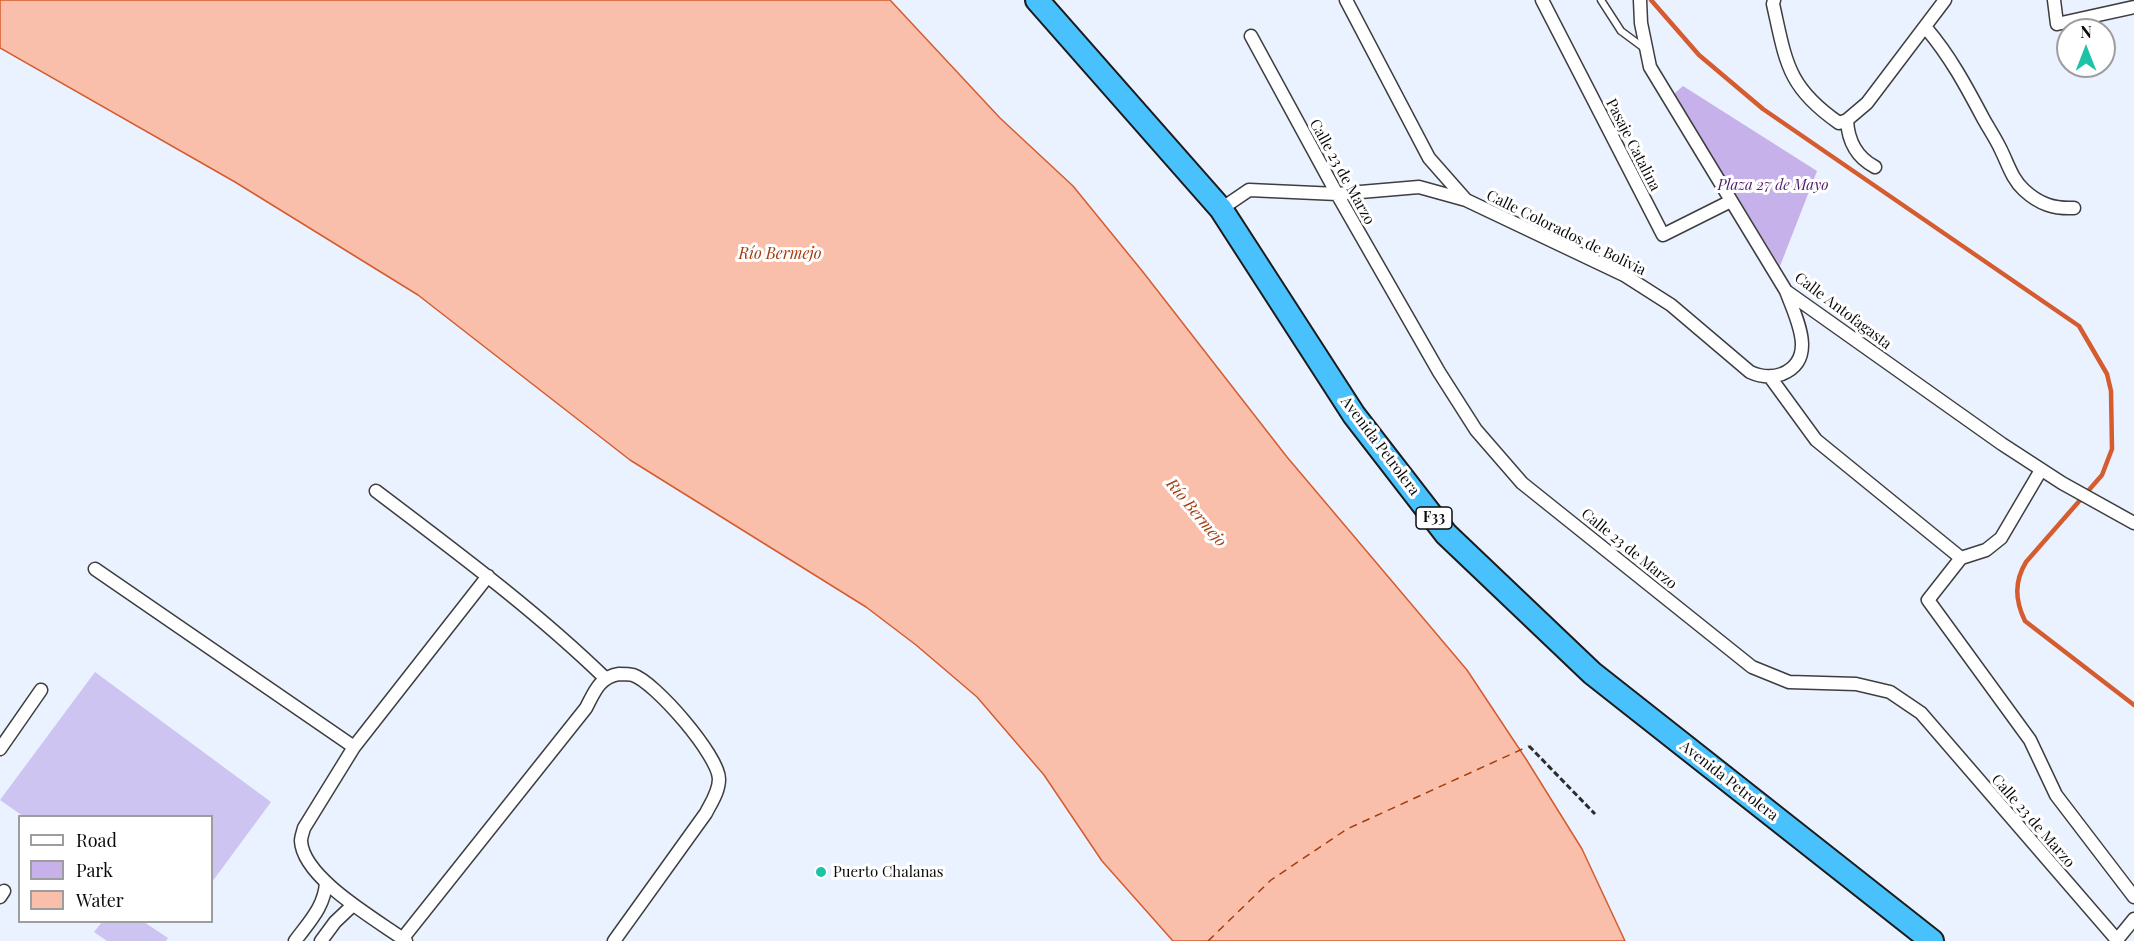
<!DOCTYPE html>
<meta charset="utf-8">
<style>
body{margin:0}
#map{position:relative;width:2134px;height:941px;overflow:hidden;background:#eaf1ff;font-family:"Playfair Display",serif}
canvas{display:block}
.legend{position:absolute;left:18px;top:815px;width:195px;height:108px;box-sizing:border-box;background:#fff;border:2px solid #9d9d9d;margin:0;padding:8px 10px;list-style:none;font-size:18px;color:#0b0b0b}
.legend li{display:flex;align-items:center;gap:12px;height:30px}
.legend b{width:30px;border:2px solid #9d9d9d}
.north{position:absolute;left:2056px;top:18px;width:60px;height:60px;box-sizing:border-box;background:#fff;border:2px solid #9d9d9d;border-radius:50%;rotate:0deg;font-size:16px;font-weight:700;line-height:24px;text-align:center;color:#0b0b0b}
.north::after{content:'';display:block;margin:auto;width:21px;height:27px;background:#1cc3a7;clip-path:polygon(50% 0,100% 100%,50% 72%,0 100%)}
</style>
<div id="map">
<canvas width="2134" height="941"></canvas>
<ul class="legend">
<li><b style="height:8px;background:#fff"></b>Road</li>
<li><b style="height:16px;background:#c6b1eb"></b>Park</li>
<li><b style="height:16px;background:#fabfab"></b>Water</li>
</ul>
<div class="north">N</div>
</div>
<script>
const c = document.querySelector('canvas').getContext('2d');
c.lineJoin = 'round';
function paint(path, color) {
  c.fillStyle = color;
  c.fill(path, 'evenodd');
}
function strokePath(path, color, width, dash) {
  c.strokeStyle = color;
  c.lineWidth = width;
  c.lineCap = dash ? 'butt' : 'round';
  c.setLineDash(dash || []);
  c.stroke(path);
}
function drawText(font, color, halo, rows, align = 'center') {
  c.font = font + ' "Playfair Display",serif';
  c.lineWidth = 6;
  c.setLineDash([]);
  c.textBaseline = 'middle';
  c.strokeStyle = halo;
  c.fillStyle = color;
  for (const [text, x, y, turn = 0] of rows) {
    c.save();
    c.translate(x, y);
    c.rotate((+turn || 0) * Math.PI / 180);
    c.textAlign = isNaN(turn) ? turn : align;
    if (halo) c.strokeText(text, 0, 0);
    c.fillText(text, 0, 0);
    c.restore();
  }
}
const green = new Path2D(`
 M 1683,86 L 1817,171 L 1780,266 L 1674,94 Z`);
const pitch = new Path2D(`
 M 95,672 L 271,802 L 212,882 L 212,816 L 23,816 L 0,800 Z
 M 102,922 L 144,922 L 168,938 L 166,941 L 107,941 L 94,932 Z`);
const water = new Path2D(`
 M 0,0 L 890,0 L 1000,118 L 1073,186 L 1143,272 L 1287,457 L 1467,670 L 1526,759 L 1582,849 L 1625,941 L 1173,941 L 1102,861 L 1044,775 L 977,697 L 916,645 L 866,607 L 630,460 L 418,295 L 235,182 L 0,48 Z`);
const stream = new Path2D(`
 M 1651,0 L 1699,55 L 1763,109 L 2079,326 L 2107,374 L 2111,391 L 2112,449 L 2102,475 L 2026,562 C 2014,582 2015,600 2025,621 L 2134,705`);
const ferry = new Path2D(`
 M 1208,941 L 1271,880 L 1347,829 L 1529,746`);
const path = new Path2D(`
 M 1529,746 L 1595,814`);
const lane = new Path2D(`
 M 1601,0 L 1621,31 L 1644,48`);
const street = new Path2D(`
 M 1346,0 L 1429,158 L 1466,200
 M 1542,0 L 1663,235 L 1731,201
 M 1640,0 L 1641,23 L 1650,67 L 1786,291 L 2002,444 L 2062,483 L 2134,523
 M 1774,0 L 1773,4 C 1786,62 1787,87 1839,123 L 1847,120
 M 2054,0 L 2057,24 L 2134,7
 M 1926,28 C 1950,56 1966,86 1983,118 C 1989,129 1996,139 2001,150 C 2008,164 2012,179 2024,190 C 2039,204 2054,209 2074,208
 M 1251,36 L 1337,194 L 1439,372 L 1476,430 L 1522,483 L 1752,667 L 1789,682 L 1856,684 L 1890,692 L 1921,713 L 2117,940
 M 1875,167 C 1856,157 1848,141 1847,120 L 1867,103 L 1945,0
 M 1221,209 L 1249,190 L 1337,194 L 1419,187 L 1466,200 L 1624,275 L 1671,305 L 1750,372 C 1761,377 1771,378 1782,374 C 1819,359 1795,316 1786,291
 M 1770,377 L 1816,440 L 1961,558 L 1928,600 L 2030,740 L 2056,795 L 2134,897
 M 376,491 C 455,551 535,610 606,679
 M 1961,558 L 1986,550 L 2001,538 L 2041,470
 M 95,569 L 354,747
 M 0,749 L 41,690
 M 0,897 L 4,891
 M 403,938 L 586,708 C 594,693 599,677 619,674 C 623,674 629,674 633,675 C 655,682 719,756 719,779 C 719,792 711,803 706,813 L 614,941
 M 295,941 C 309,922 325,906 326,882
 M 321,941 L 335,922 L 353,905
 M 406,941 C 379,921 303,879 301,841 C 301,837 303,832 304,828 L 354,747 L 488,576
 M 2116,941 L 2134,919`);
const highway = new Path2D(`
 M 1037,0 L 1221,209 L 1354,415 L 1446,534 L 1592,673 L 1932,941`);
const markers = [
 [821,872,6,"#1cc3a7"]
];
const shields = [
 [1434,518,36]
];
const shieldNames = [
 ["F33",1434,518]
];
const streetNames = [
 ["Pasaje Catalina",1633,145,63],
 ["Calle 23 de Marzo",1342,172,61],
 ["Calle Colorados de Bolivia",1566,233,26],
 ["Calle Antofagasta",1843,311,37],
 ["Avenida Petrolera",1380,446,53],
 ["Calle 23 de Marzo",1629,549,39],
 ["Avenida Petrolera",1729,781,38],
 ["Calle 23 de Marzo",2033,821,49]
];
const parkNames = [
 ["Plaza 27 de Mayo",1773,185]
];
const poiNames = [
 ["Puerto Chalanas",833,872]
];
const waterNames = [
 ["Río Bermejo",780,254],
 ["Río Bermejo",1196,513,50]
];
paint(green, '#c6b1eb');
paint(pitch, '#cec4f2');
paint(water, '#fabfab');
strokePath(water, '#d55c2e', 1.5);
strokePath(stream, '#d55c2e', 4.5);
strokePath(ferry, '#a43d0e', 1.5, [8, 6]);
strokePath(lane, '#3e3e3e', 9);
strokePath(street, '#3e3e3e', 15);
strokePath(highway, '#1c1c1c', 26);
strokePath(path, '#2d2d2d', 3, [6, 3]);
strokePath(lane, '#fff', 6);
strokePath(street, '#fff', 12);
strokePath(highway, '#49c1fd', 22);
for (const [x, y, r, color] of markers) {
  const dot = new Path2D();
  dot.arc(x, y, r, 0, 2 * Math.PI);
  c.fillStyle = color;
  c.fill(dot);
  strokePath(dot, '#fff', 2);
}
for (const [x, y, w] of shields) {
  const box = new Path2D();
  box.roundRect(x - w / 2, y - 11, w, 22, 4.5);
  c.fillStyle = '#fff';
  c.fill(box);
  strokePath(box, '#0b0b0b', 1.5);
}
drawText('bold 14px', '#0b0b0b', null, shieldNames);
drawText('15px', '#0b0b0b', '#fff', streetNames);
drawText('italic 15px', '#4d1966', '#fff', parkNames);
drawText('15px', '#0b0b0b', '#fff', poiNames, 'left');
drawText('italic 16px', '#a43d0e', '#fff', waterNames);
</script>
